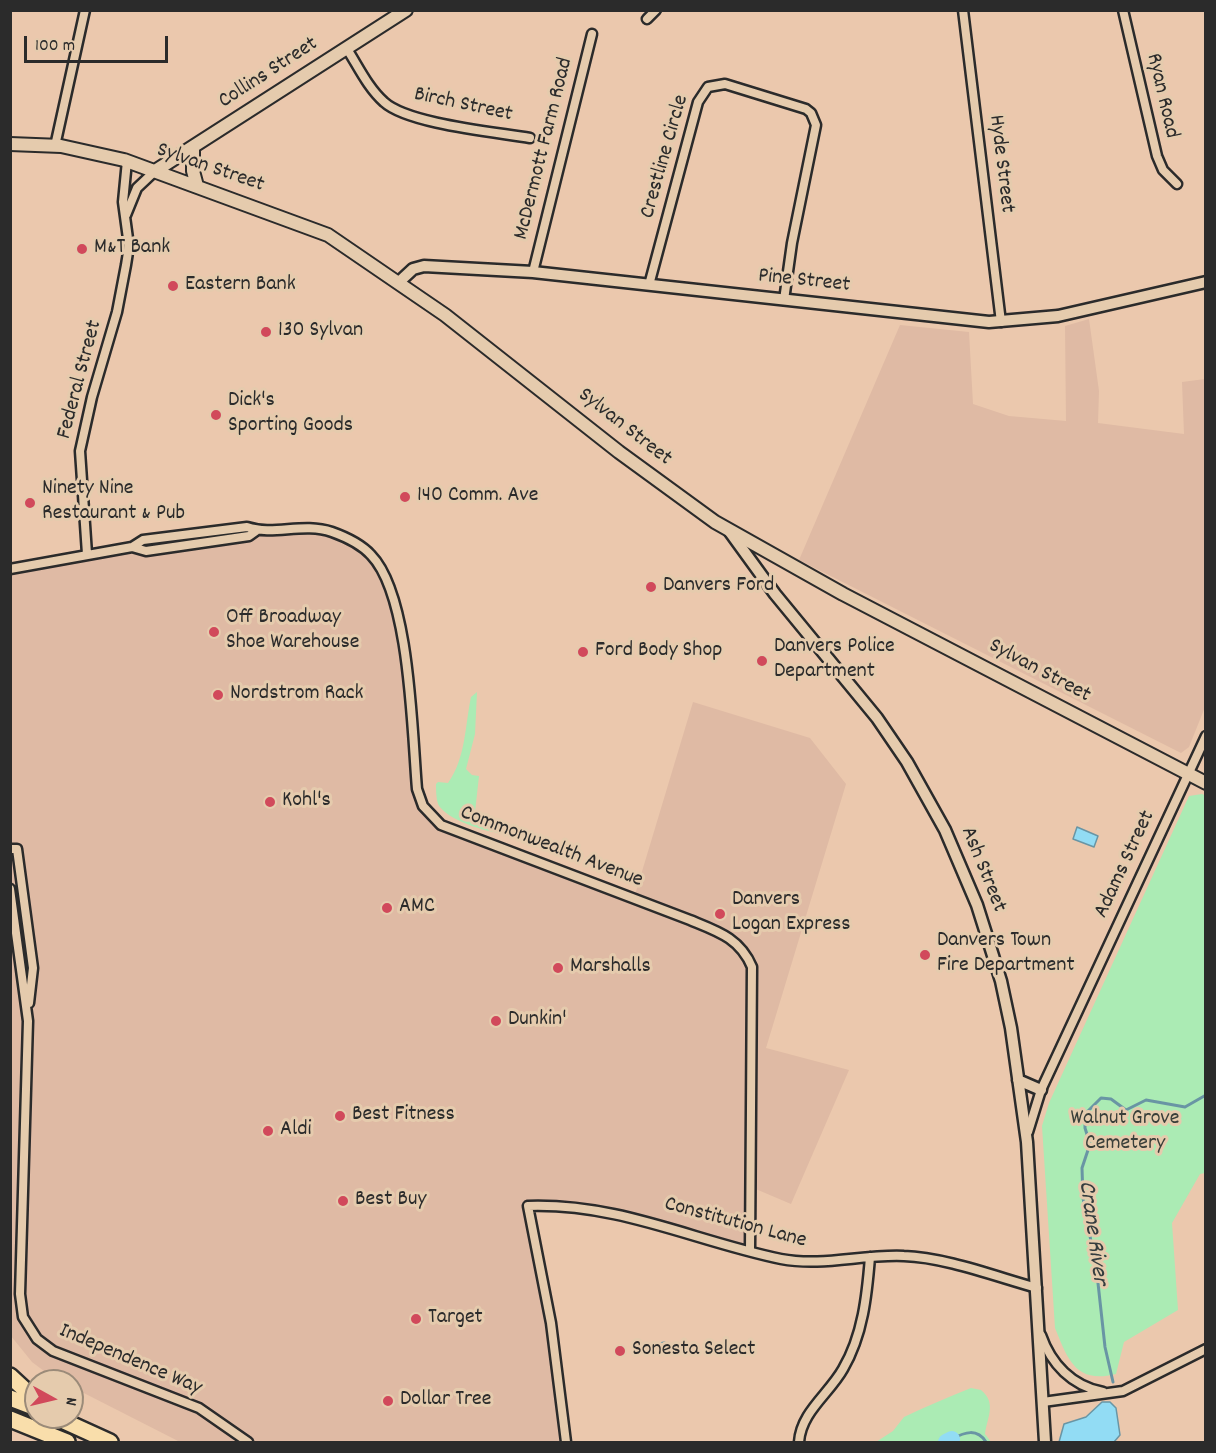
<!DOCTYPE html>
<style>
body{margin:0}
#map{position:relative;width:1216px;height:1453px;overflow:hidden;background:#ebc8ad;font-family:Dekko,sans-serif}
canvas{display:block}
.frame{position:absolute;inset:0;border:12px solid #2b2b2b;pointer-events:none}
.north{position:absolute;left:24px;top:1369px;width:60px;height:60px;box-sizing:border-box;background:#e5cbad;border:2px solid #9b8b79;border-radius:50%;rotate:98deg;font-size:16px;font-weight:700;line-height:24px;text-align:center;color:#2b2b2b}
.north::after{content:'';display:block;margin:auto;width:21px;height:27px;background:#d1495b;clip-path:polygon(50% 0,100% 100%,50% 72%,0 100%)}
.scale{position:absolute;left:24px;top:36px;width:144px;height:27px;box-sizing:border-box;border:3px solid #2b2b2b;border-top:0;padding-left:8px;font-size:18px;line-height:21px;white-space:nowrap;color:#2b2b2b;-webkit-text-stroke:4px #e5cbad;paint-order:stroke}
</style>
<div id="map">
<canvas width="1216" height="1453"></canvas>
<div class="frame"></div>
<div class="north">N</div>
<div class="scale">100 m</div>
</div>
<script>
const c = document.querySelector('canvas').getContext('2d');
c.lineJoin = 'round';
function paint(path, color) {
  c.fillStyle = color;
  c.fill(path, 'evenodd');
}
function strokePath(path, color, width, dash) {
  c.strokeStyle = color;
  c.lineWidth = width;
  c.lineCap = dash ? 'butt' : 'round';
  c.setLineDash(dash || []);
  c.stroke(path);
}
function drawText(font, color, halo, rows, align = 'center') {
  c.font = font + ' Dekko,sans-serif';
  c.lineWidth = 6;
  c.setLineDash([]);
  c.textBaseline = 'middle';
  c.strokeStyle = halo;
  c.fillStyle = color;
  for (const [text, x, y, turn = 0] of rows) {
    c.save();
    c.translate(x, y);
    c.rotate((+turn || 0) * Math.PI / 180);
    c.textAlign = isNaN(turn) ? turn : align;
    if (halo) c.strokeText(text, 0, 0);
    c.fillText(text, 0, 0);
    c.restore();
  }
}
const built = new Path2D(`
 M 1089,319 L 1099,391 L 1098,423 L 1184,434 L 1182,382 L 1205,379 L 1205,707 L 1189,747 L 1181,753 L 799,560 L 900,325 L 969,332 L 973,404 L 1009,416 L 1066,421 L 1065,326 Z
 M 274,529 L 330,531 L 371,554 L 394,591 L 423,806 L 441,825 L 634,898 L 693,702 L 810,738 L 846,784 L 766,1048 L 849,1070 L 791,1204 L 751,1187 L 750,1250 L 626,1215 L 528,1207 L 566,1442 L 180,1442 L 72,1387 L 72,1381 L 61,1381 L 52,1377 L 32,1362 L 11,1336 L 10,569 L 132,547 L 205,541 Z`);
const green = new Path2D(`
 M 477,692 L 475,734 L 466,769 L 472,775 L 479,776 L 475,812 L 504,826 L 506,831 L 504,834 C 487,832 446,820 438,804 C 436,798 436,790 436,784 L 438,782 L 448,783 C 466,758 465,725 471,697 Z
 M 1202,794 L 1206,796 L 1205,1173 L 1200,1174 L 1172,1223 L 1178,1310 L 1124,1342 L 1116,1374 C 1076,1384 1068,1360 1055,1328 L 1042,1126 L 1049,1103 L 1189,796 Z
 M 971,1388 L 981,1390 C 997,1403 987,1418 985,1434 L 991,1442 L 876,1442 L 893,1431 L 904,1417 C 925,1407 948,1397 971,1388 Z`);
const water = new Path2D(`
 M 1077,827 L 1098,836 L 1094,847 L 1073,839 Z
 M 665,1342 L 667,1351 L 651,1353 L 650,1345 Z
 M 1102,1402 L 1110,1402 L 1116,1408 L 1120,1435 L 1114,1442 L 1059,1442 L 1064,1424 L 1086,1417 Z`);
const stream = new Path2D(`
 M 1113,1382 L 1105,1347 L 1097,1274 L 1083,1198 L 1082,1168 L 1090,1144 L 1085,1128 L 1085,1114 L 1101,1098 L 1111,1099 L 1126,1110 L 1146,1100 L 1185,1107 L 1206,1095
 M 952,1439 C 965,1432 977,1428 986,1442`);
const river = new Path2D(`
 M 946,1442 L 952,1439`);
const minor = new Path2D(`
 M 963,10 L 1001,322
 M 1123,10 L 1157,156 L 1163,170 L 1177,184
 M 647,19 L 656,10
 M 347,49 C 358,66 368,88 384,102 C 408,124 495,132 530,138
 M 55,146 L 85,10
 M 126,215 L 137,188 L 155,171
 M 533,272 L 592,34
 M 649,285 L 698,102 L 708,87 L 725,84 L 806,109 L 811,113 L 816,125 L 792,243 L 784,300
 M 132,547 L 143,540 L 247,527 C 274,536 303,522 332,532 C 346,537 361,544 371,555 C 410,595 412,731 417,789 L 423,806 L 441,825 L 690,920 C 717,931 740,938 752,967 L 750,1250
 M 87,554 L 80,451 L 92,397 L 117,312 L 126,265 L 129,246 L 123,202 L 127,161
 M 10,569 L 132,547 L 146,551 L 249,536 L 256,531
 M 10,849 L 17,849 L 33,968 L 29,1003
 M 10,889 L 28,1021 L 20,1294 L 23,1317 L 37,1339 L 53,1351 L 199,1408 L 248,1442
 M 1028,1132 L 1041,1090 L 1206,736
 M 1041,1335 C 1051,1364 1072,1386 1103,1392
 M 1043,1402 L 1123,1391 L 1206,1349
 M 566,1442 L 551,1323 L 528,1206 C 620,1203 694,1241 781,1259 C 823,1267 862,1254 904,1256 C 944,1257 997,1277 1037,1288
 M 799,1442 C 801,1412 829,1394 843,1369 C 863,1335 867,1295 870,1257`);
const tertiary = new Path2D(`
 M 399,282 L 413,269 L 424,266 L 533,272 L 989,322 L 1058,316 L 1206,282
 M 730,532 L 775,594 L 877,718 L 907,762 L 945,830 L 977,905 L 1001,981 L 1011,1028 L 1027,1142 L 1045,1442
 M 1018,1080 L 1041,1090`);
const secondary = new Path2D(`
 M 10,144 L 61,146 L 124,160 L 328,235 L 445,315 L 619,452 L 715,522 L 843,594 L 1206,783
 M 193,147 L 193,171 L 197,186
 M 155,171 L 406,10`);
const motorway = new Path2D(`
 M 10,1376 L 36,1400
 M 10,1398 L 36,1408
 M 55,1417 L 110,1442
 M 10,1419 L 67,1442`);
const markers = [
 [82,249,6,"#d1495b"],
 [173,286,6,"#d1495b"],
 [266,332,6,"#d1495b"],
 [216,415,6,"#d1495b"],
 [405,497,6,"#d1495b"],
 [30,503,6,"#d1495b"],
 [651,587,6,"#d1495b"],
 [214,632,6,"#d1495b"],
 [583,652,6,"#d1495b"],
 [762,661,6,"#d1495b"],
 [218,695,6,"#d1495b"],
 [270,802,6,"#d1495b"],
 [387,908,6,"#d1495b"],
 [720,914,6,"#d1495b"],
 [925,955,6,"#d1495b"],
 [558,968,6,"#d1495b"],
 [496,1021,6,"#d1495b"],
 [340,1116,6,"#d1495b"],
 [268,1131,6,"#d1495b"],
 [343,1201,6,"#d1495b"],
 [416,1319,6,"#d1495b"],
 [620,1351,6,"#d1495b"],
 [388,1401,6,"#d1495b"]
];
const streetNames = [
 ["Collins Street",269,74,-33],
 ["Ryan Road",1161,96,77],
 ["Birch Street",463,106,12],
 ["McDermott Farm Road",545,149,-76],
 ["Crestline Circle",666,157,-74],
 ["Hyde Street",1000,164,83],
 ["Sylvan Street",210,169,19],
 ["Pine Street",804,282,6],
 ["Federal Street",81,380,-75],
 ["Sylvan Street",624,428,38],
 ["Sylvan Street",1039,672,28],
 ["Commonwealth Avenue",551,848,21],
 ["Adams Street",1126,865,-65],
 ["Ash Street",982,870,68],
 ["Constitution Lane",735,1224,15],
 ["Independence Way",130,1361,23]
];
const poiNames = [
 ["M&T Bank",94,249],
 ["Eastern Bank",185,286],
 ["130 Sylvan",278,332],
 ["Dick's",228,402],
 ["Sporting Goods",228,427],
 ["Ninety Nine",42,490],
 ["Restaurant & Pub",42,515],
 ["140 Comm. Ave",417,497],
 ["Danvers Ford",663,587],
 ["Off Broadway",226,619],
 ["Shoe Warehouse",226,644],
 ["Danvers Police",774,648],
 ["Department",774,673],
 ["Ford Body Shop",595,652],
 ["Nordstrom Rack",230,695],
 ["Kohl's",282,802],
 ["Danvers",732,901],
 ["Logan Express",732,926],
 ["AMC",399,908],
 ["Danvers Town",937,942],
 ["Fire Department",937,967],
 ["Marshalls",570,968],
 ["Dunkin'",508,1021],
 ["Best Fitness",352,1116],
 ["Aldi",280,1131],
 ["Best Buy",355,1201],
 ["Target",428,1319],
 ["Sonesta Select",632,1351],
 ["Dollar Tree",400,1401]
];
const parkNames = [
 ["Walnut Grove",1125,1120],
 ["Cemetery",1125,1145]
];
const waterNames = [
 ["Crane River",1091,1233,82]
];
paint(built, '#dfbaa4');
paint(green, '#abebb4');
paint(water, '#92dcf4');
strokePath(water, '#6995a4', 1.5);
strokePath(stream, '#6995a4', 3);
strokePath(river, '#92dcf4', 16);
strokePath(minor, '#2b2b2b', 13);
strokePath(tertiary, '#2b2b2b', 15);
strokePath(secondary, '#2b2b2b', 16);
strokePath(motorway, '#2b2b2b', 20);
strokePath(minor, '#e5cbad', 8);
strokePath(tertiary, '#e5cbad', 10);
strokePath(secondary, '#e5cbad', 12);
strokePath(motorway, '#f9deab', 15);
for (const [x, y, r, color] of markers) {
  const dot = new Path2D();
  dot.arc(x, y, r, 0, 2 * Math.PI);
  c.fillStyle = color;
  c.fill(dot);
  strokePath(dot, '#e5cbad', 2);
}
drawText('22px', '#2b2b2b', '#e5cbad', streetNames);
drawText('22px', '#2b2b2b', '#e5cbad', poiNames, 'left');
drawText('22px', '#383e39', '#e5cbad', parkNames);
drawText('italic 24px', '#353d3f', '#e5cbad', waterNames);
</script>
